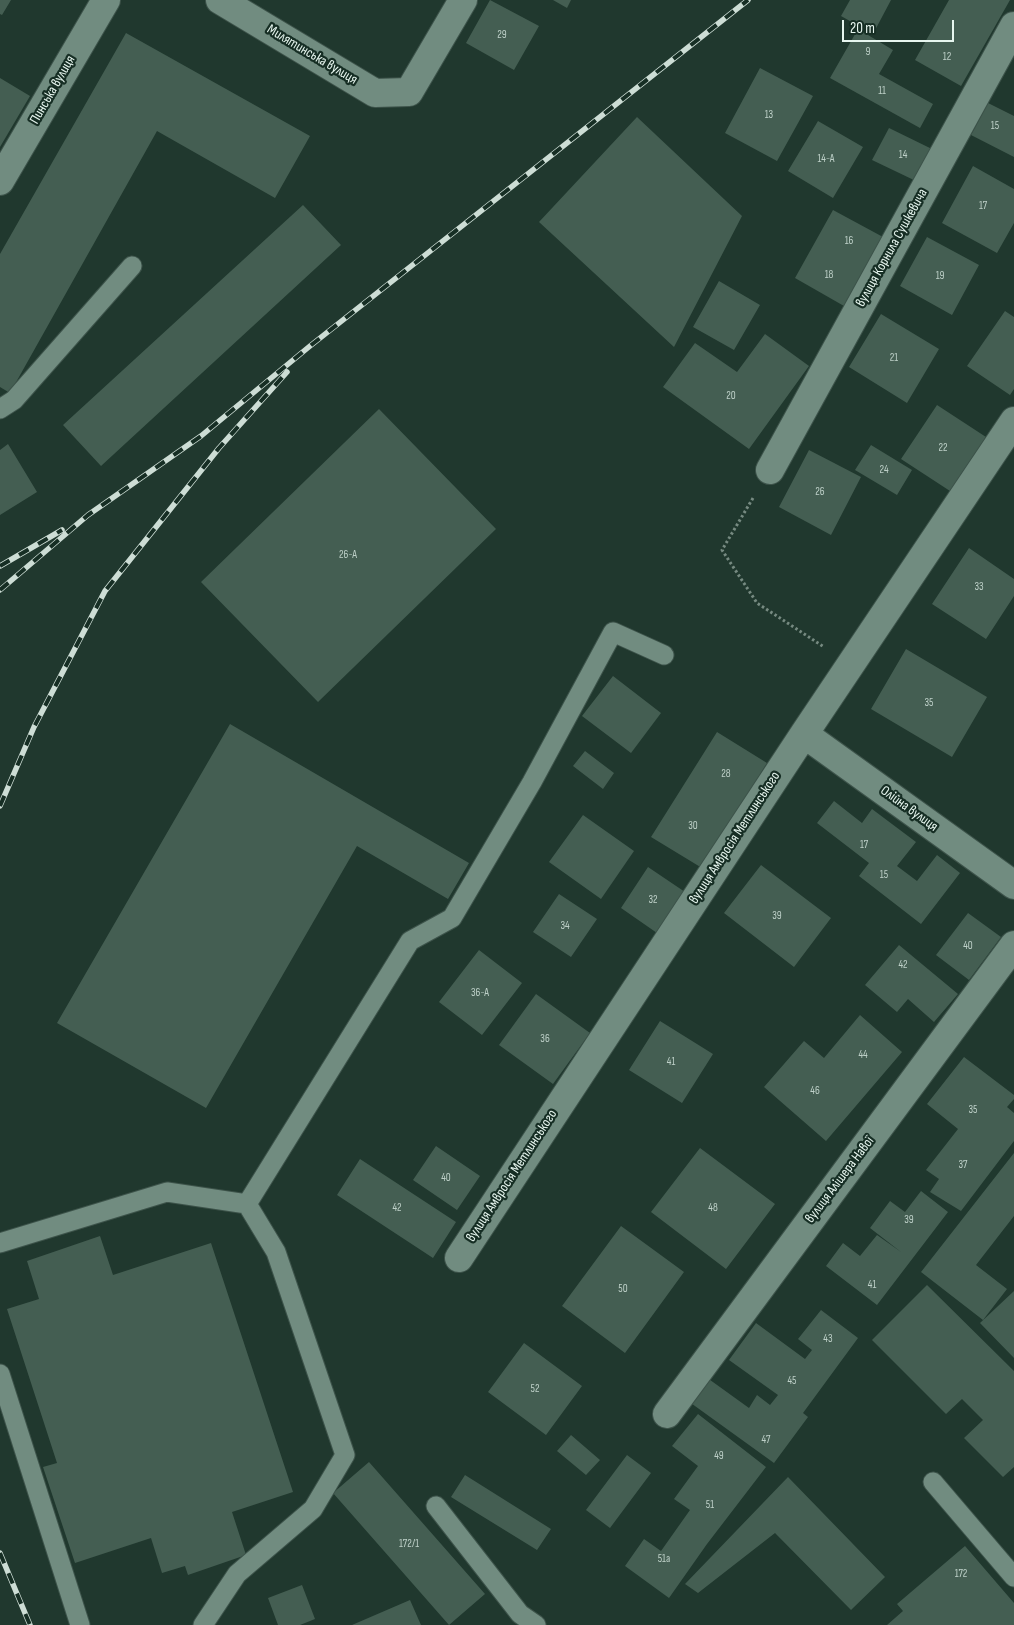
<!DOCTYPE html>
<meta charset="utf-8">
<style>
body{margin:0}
#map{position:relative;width:1014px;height:1625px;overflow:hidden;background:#20382e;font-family:"Sofia Sans Condensed",sans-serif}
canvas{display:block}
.scale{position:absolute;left:842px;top:20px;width:112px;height:22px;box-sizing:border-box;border:2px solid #e7f6ef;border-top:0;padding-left:6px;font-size:15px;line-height:18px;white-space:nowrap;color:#e7f6ef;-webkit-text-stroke:4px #162e24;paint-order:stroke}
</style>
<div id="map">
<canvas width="1014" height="1625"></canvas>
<div class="scale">20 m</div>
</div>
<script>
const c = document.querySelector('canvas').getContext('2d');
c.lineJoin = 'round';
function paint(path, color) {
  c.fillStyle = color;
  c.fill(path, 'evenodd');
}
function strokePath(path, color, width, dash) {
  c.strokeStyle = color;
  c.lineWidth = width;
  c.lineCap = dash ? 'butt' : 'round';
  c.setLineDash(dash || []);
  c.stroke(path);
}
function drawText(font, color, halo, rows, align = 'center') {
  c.font = font + ' "Sofia Sans Condensed",sans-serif';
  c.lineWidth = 4.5;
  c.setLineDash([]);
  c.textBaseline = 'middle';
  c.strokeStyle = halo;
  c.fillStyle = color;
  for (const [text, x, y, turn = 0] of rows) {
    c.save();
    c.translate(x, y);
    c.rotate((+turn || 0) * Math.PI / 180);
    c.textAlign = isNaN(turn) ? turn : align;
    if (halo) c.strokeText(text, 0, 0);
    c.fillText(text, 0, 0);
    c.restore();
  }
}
const building = new Path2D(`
 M 0,0 L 11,0 L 2,15 L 0,14 Z
 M 490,0 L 539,26 L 514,70 L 466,43 Z
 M 553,0 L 571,0 L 567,8 Z
 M 850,0 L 891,0 L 873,34 L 841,16 Z
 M 949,0 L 1010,0 L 961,86 L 915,60 Z
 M 858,29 L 893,50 L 879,74 L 933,104 L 920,128 L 830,78 Z
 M 126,33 L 310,136 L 275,198 L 157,131 L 10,393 L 0,387 L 0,254 Z
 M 760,68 L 813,96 L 777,161 L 725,133 Z
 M 0,78 L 30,96 L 0,147 Z
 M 988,103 L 1014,116 L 1014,157 L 971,135 Z
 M 637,117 L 742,216 L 674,347 L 539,222 Z
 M 818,121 L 863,147 L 833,198 L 788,171 Z
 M 889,128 L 934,150 L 918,182 L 872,160 Z
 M 973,166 L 1014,189 L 1014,223 L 997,253 L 942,223 Z
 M 303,205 L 341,245 L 101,466 L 63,425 Z
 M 833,210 L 883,237 L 844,306 L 795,278 Z
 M 927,237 L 979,265 L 952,315 L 900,286 Z
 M 719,281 L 760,305 L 734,350 L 693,327 Z
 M 1005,311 L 1014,317 L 1014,389 L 1010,395 L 967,366 Z
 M 881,314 L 939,349 L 907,403 L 849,367 Z
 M 765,334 L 809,366 L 749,449 L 663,387 L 695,343 L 737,372 Z
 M 937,405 L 986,437 L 950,491 L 901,459 Z
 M 379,409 L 496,529 L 318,702 L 201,582 Z
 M 8,444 L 37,492 L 0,515 L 0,450 Z
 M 871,445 L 912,470 L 897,495 L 855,470 Z
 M 809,450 L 861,477 L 831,535 L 779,507 Z
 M 969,548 L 1014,579 L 1014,596 L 986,639 L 932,604 Z
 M 906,649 L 987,697 L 952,757 L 871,709 Z
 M 613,676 L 661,713 L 631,753 L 582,716 Z
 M 230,724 L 469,863 L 448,899 L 357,846 L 206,1108 L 57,1023 Z
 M 717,732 L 767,763 L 702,868 L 651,837 Z
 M 585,751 L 614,773 L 603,789 L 573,766 Z
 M 834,801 L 862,823 L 872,809 L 916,842 L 897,866 L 917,881 L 937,855 L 960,873 L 921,924 L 859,876 L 869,863 L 817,823 Z
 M 583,815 L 634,851 L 601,899 L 549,862 Z
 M 761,865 L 831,918 L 794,967 L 724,913 Z
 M 648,867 L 685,892 L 657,933 L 621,908 Z
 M 559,894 L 597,919 L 571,957 L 533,932 Z
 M 968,913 L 1001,937 L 969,980 L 936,955 Z
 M 899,945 L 958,994 L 934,1022 L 908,999 L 897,1012 L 865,985 Z
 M 479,950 L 522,983 L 482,1035 L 439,1002 Z
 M 536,994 L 590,1033 L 553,1084 L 499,1045 Z
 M 860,1015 L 902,1052 L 826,1141 L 764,1087 L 804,1041 L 824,1058 Z
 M 660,1021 L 713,1054 L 682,1103 L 629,1070 Z
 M 964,1057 L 1014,1095 L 1014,1099 L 1007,1107 L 1014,1113 L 1014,1141 L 961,1211 L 930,1192 L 939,1179 L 926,1170 L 958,1129 L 927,1104 Z
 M 436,1146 L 480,1176 L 457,1210 L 413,1180 Z
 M 700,1148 L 775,1204 L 726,1269 L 651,1212 Z
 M 1014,1153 L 1014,1216 L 976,1265 L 1007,1289 L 983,1320 L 921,1272 Z
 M 360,1159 L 456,1222 L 433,1258 L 337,1195 Z
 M 921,1191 L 948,1212 L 877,1305 L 826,1266 L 843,1243 L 860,1256 L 877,1235 L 901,1252 L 870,1228 L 890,1201 L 905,1212 Z
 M 621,1226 L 684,1272 L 625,1353 L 562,1306 Z
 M 100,1236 L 113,1275 L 211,1243 L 293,1492 L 232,1512 L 246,1555 L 188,1575 L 185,1566 L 162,1573 L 151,1538 L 75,1563 L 43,1467 L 57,1463 L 7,1309 L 39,1299 L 27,1261 Z
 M 927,1285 L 1014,1371 L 1014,1467 L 1003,1477 L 964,1438 L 983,1420 L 962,1399 L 946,1414 L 872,1340 Z
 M 1014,1291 L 1014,1358 L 980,1323 Z
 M 821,1310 L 858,1338 L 803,1413 L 808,1417 L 774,1463 L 688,1401 L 706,1377 L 749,1408 L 757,1395 L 770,1405 L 778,1395 L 729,1360 L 756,1323 L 805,1359 L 812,1350 L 798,1339 Z
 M 524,1343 L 582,1386 L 546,1435 L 488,1392 Z
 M 698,1414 L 766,1467 L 707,1544 L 669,1598 L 625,1566 L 644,1539 L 661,1551 L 690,1510 L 674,1499 L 698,1466 L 672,1446 Z
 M 571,1435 L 600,1460 L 586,1475 L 557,1451 Z
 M 627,1455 L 651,1473 L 610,1528 L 586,1510 Z
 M 369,1462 L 485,1594 L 449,1625 L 333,1493 Z
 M 465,1475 L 551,1529 L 537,1550 L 451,1497 Z
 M 788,1477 L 885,1577 L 851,1610 L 775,1533 L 698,1593 L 685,1584 Z
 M 965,1546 L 1014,1603 L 1014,1625 L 887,1625 L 903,1611 L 897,1604 Z
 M 302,1585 L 315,1619 L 300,1625 L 278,1625 L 268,1598 Z
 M 410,1600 L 421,1625 L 352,1625 Z`);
const path = new Path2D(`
 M 753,498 L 722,550 L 757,603 L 824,647`);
const lane = new Path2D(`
 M 0,409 L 14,400 L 132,266
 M 0,1243 L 167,1192 L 247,1204
 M 0,1374 L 80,1625
 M 933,1482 L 1014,1577
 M 436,1506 L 520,1614 L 536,1625
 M 203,1625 L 237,1574 L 313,1509 L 345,1455 L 276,1252 L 247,1204 L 410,941 L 452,918 L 532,782 L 613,632 L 664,655`);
const street = new Path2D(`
 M 220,0 L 375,93 L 409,92 L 463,0
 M 0,181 L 106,0
 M 770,470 L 1014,26
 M 804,734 L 1014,885
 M 459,1258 L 804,734 L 1014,421
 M 667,1414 L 1014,945`);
const rail = new Path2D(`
 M 0,566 L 62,530
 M 0,590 L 88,515 L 201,436 L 310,346 L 748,0
 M 0,806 L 34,727 L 105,591 L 219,448 L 287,372
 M 0,1553 L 30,1625`);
const numberNames = [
 ["29",502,35],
 ["9",868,52],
 ["12",947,57],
 ["11",882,91],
 ["13",769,115],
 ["15",995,126],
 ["14",903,155],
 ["14-А",826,159],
 ["17",983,206],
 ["16",849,241],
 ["18",829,275],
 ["19",940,276],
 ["21",894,358],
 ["20",731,396],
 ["22",943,448],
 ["24",884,470],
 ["26",820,492],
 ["26-А",348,555],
 ["33",979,587],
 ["35",929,703],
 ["28",726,774],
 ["30",693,826],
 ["17",864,845],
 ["15",884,875],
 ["32",653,900],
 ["39",777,916],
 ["34",565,926],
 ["40",968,946],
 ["42",903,965],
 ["36-А",480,993],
 ["36",545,1039],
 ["44",863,1055],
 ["41",671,1062],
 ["46",815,1091],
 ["35",973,1110],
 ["37",963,1165],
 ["40",446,1178],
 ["42",397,1208],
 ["48",713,1208],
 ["39",909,1220],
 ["41",872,1285],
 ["50",623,1289],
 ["43",828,1339],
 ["45",792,1381],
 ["52",535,1389],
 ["47",766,1440],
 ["49",719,1456],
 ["51",710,1505],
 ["172/1",409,1544],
 ["51а",664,1559],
 ["172",961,1574]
];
const streetNames = [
 ["Милятинська вулиця",312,55,31],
 ["Пинська вулиця",53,90,-60],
 ["вулиця Корнила Сушкевича",892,248,-61],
 ["Олійна вулиця",909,809,36],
 ["вулиця Амвросія Метлинського",735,838,-57],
 ["вулиця Амвросія Метлинського",512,1176,-57],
 ["вулиця Алішера Навої",840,1180,-53]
];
paint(building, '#445e52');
strokePath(lane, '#3d534a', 21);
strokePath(street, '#3d534a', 30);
strokePath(path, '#768a81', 3, [2.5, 2.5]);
strokePath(lane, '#718c80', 19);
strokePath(street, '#718c80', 28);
strokePath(rail, '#cdddd5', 5.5);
strokePath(rail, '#162e24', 4, [11]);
drawText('11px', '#bed0c8', null, numberNames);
drawText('14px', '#e7f6ef', '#162e24', streetNames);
</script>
